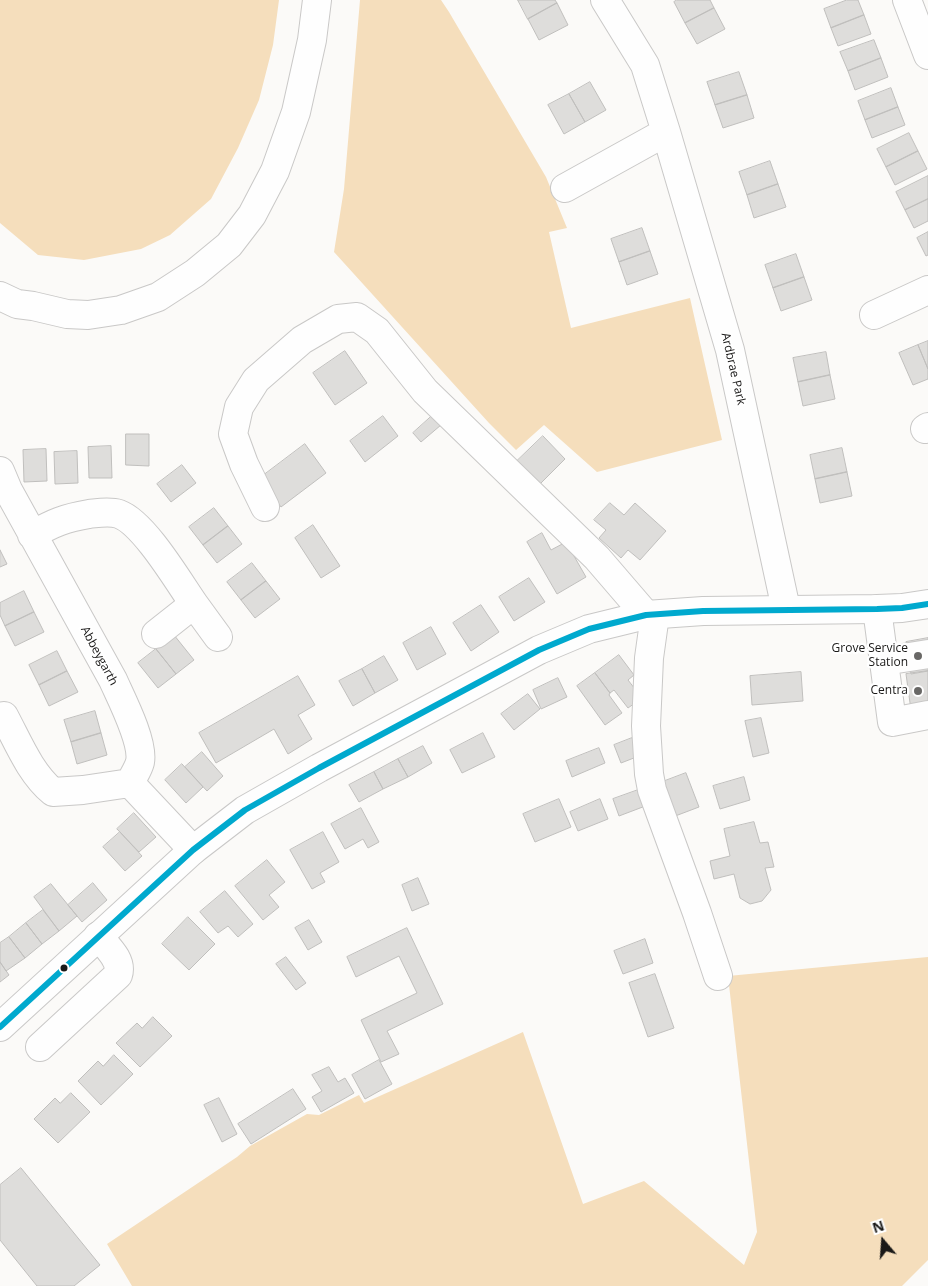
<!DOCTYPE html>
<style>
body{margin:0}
#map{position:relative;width:928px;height:1286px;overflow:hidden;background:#fbfaf8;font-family:"Open Sans",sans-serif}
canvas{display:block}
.north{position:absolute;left:858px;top:1216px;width:50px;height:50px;-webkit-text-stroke:4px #fff;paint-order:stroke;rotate:342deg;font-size:14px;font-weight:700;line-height:20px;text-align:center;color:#1a1918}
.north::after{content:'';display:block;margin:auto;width:18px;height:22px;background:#1a1918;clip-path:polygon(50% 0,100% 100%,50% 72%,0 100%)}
</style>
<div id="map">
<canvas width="928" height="1286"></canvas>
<div class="north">N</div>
</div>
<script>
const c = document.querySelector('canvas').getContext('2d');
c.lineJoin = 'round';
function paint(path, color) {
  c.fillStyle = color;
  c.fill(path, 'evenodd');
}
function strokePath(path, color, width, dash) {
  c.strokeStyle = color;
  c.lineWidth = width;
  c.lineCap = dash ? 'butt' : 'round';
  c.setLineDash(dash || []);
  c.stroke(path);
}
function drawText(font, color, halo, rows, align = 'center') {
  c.font = font + ' "Open Sans",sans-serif';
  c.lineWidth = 4.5;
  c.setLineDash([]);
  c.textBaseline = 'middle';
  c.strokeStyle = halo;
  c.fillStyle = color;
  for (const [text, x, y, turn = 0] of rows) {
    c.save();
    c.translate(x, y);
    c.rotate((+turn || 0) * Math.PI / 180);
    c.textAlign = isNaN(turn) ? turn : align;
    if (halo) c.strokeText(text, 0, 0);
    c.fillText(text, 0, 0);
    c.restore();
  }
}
const green = new Path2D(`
 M 0,0 L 279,0 L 273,45 L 259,100 L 238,148 L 211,199 L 170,235 L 141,249 L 84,260 L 38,255 L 0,223 Z
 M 360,0 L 441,0 L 449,12 L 546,177 L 567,228 L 549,232 L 571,328 L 690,298 L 722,440 L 597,472 L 544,425 L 516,450 L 489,423 L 334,252 L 344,189 Z
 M 928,957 L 928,1260 L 902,1286 L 132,1286 L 107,1244 L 237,1157 L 250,1146 L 307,1114 L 319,1115 L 359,1095 L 364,1103 L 523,1032 L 583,1204 L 644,1181 L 744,1265 L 757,1232 L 728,976 Z`);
const building = new Path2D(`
 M 518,0 L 555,0 L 557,3 L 528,19 Z
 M 677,0 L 710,0 L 714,8 L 685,23 L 674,2 Z
 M 847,0 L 858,0 L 864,15 L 831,28 L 824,9 Z
 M 557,3 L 568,25 L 539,40 L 528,19 Z
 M 714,8 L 725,29 L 697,44 L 685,23 Z
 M 864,15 L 871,34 L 838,46 L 831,28 Z
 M 874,40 L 881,58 L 848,71 L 840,52 Z
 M 881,58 L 888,77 L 855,90 L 848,71 Z
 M 739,72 L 747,95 L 715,105 L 707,82 Z
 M 590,82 L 606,110 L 585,122 L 569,94 Z
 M 891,88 L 898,107 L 865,120 L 858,101 Z
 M 569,94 L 585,122 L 564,134 L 548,105 Z
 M 747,95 L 754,118 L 723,128 L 715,105 Z
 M 898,107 L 905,125 L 872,138 L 865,120 Z
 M 909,133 L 918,151 L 886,167 L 877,149 Z
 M 918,151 L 927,169 L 895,185 L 886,167 Z
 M 770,161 L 778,184 L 747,195 L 739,172 Z
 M 928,176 L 928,199 L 905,210 L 896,192 Z
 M 778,184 L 786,207 L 754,218 L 747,195 Z
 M 928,199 L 928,221 L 914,228 L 905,210 Z
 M 642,228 L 650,251 L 619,262 L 611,239 Z
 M 928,232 L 928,255 L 926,256 L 917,238 Z
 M 650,251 L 658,274 L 627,285 L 619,262 Z
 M 796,254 L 804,277 L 773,288 L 765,265 Z
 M 804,277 L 812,300 L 781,311 L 773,288 Z
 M 928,341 L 928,369 L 918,345 Z
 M 918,345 L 928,369 L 928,379 L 913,385 L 899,353 Z
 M 345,351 L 367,383 L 335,405 L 313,373 Z
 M 826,352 L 830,375 L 798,382 L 793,358 Z
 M 830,375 L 835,399 L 803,406 L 798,382 Z
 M 433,415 L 441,425 L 421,442 L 413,433 Z
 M 383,416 L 398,436 L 365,462 L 350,441 Z
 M 126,434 L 149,434 L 149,466 L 126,465 Z
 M 543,436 L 565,459 L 539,485 L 516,462 Z
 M 305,444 L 326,473 L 281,507 L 260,478 Z
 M 111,446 L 112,478 L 89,478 L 88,447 Z
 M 842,448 L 847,472 L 815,479 L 810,455 Z
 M 46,449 L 47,481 L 24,482 L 23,450 Z
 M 77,451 L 78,483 L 55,484 L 54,452 Z
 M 182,465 L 196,483 L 171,502 L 157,484 Z
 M 847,472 L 852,496 L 820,503 L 815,479 Z
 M 610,503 L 624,515 L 635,503 L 666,531 L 640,560 L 628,550 L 621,558 L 599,538 L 606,530 L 594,520 Z
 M 214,508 L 228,526 L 203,545 L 189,527 Z
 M 313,525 L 340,566 L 321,578 L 295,538 Z
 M 228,526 L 242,544 L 217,563 L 203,545 Z
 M 542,533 L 551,550 L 566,542 L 586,577 L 557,594 L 527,542 Z
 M 0,550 L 7,564 L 0,567 Z
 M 252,563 L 266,581 L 241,600 L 227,582 Z
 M 529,578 L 545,602 L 514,621 L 499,597 Z
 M 266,581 L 280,599 L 255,618 L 241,600 Z
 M 24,591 L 34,612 L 5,626 L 0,615 L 0,603 Z
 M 481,605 L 499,632 L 471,651 L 453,623 Z
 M 34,612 L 44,632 L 15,646 L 5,626 Z
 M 431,627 L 446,654 L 417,670 L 403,643 Z
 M 174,635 L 194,660 L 176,674 L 156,649 Z
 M 928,638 L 928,671 L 911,674 L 906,642 Z
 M 156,649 L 176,674 L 158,688 L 138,663 Z
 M 57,651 L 67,671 L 39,685 L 29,665 Z
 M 619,655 L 634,675 L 628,680 L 642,698 L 628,708 L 614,690 L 610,693 L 595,673 Z
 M 384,656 L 398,680 L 375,693 L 362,669 Z
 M 362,669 L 375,693 L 353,706 L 339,681 Z
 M 67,671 L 78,692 L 49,706 L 39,685 Z
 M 928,671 L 928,707 L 911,710 L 906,674 Z
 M 801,672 L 803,701 L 752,705 L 750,676 Z
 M 595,673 L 610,693 L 609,695 L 622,713 L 605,725 L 577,686 Z
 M 298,676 L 315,705 L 298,715 L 312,739 L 288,754 L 274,729 L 216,763 L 199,733 Z
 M 558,678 L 567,697 L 541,709 L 533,690 Z
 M 528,694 L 540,709 L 514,730 L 501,714 Z
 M 95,711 L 101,733 L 71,742 L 64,720 Z
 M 761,718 L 769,753 L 753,757 L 745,721 Z
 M 101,733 L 107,755 L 77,764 L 71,742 Z
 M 483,733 L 495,757 L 462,773 L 450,750 Z
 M 632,738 L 639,756 L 621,763 L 614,745 Z
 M 423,746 L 432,763 L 408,777 L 398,759 Z
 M 599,748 L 605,763 L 572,777 L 566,761 Z
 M 202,752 L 223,776 L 207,791 L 185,767 Z
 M 398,759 L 408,777 L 383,789 L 374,772 Z
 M 182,764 L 203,787 L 186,803 L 165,780 Z
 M 374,772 L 383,789 L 359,802 L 349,785 Z
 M 686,773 L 699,807 L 670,818 L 657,784 Z
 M 744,777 L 750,800 L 720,809 L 713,786 Z
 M 641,789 L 648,805 L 619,816 L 613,799 Z
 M 559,799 L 571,827 L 535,842 L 523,814 Z
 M 600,799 L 608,819 L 578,831 L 570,812 Z
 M 361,808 L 379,842 L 368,848 L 363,839 L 345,849 L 331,824 Z
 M 134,813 L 156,837 L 139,852 L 117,829 Z
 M 754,822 L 760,843 L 768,842 L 774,867 L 765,868 L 771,890 L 762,901 L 750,904 L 740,898 L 734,874 L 714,879 L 710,861 L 730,856 L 724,829 Z
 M 120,832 L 142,856 L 125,871 L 103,847 Z
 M 323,832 L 339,862 L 320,873 L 325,882 L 312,889 L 290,850 Z
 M 267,860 L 285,882 L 269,895 L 279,907 L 263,920 L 235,886 Z
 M 418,878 L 429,904 L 412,911 L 402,885 Z
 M 93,883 L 107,900 L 82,922 L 68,905 Z
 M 51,884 L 77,916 L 59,931 L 34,897 Z
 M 225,891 L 253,924 L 238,937 L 228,926 L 218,933 L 200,912 Z
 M 43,910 L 59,931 L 42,944 L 26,923 Z
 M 188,917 L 215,944 L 189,970 L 162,944 Z
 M 309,920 L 322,942 L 308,950 L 295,928 Z
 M 26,923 L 42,944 L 25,958 L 9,937 Z
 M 407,928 L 443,1004 L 387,1031 L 399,1054 L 381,1062 L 361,1020 L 417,993 L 399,956 L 356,977 L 347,957 Z
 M 9,937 L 25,958 L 6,971 L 0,962 L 0,943 Z
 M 645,939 L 653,963 L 623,974 L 614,951 Z
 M 286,957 L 306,983 L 296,990 L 276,964 Z
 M 0,962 L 9,975 L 0,982 Z
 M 655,974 L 674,1028 L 648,1037 L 629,983 Z
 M 153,1017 L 172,1036 L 140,1067 L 116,1043 L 137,1023 L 142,1028 Z
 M 114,1055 L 133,1074 L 101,1105 L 78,1081 L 98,1061 L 103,1066 Z
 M 379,1060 L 392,1084 L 365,1099 L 352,1075 Z
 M 329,1067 L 338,1082 L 345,1078 L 354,1093 L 321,1112 L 312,1097 L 322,1091 L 312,1075 Z
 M 293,1089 L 306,1109 L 251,1144 L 238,1124 Z
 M 71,1093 L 90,1112 L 58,1143 L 34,1119 L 55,1098 L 60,1103 Z
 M 219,1098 L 237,1134 L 222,1142 L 204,1105 Z
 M 21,1168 L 100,1265 L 74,1286 L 37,1286 L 0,1240 L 0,1185 Z`);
const minor = new Path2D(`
 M 605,0 L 645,65 L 666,132 L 730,350 L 786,609
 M 907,0 L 928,55
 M 565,188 L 666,132
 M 874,315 L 928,290
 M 925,429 L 928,427
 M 0,471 L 8,490 L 113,680 C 121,698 144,742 140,762 C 138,770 133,776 130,783 L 193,850
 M 265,507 L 244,464 L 233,434 L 239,407 L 256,380 L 302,340 L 338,319 L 357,317 L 377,331 L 425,391 L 597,558 L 646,615
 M 32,535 C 53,523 65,518 89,514 C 99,513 109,511 119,514 C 144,523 178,581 194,604 L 156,634
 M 194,604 L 218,637
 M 877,609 L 892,722 L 928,715
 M 655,615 L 649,658 L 646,726 L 649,774 L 652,790 L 697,913 L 718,976
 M 884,661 L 928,654
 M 4,716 C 18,742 30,773 53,792 L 83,790 L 130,783
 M 40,1047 L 118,975 C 123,960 107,947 98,936`);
const major = new Path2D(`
 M 0,1027 L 193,850 L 245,810 L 319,768 L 539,650 L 589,629 L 646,615 L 703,611 L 877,609 L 902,608 L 928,604`);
const highway = new Path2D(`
 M 0,296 L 17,304 L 33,306 L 67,314 L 88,315 L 121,310 L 158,297 L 195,273 L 229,245 L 252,215 L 275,171 L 296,112 L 312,40 L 317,0`);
const bus1 = new Path2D(`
 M 0,1027 L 193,850 L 245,810 L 319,768 L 539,650 L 589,629 L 646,615 L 703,611 L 877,609 L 902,608 L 928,604`);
const markers = [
 [918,656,5,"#696866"],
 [918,691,5,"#696866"],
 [64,968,4.5,"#1a1918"]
];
const streetNames = [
 ["Ardbrae Park",733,369,77],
 ["Abbeygarth",99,656,62]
];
const poiNames = [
 ["Grove Service",908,649],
 ["Station",908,663],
 ["Centra",908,691]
];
paint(green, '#f5debc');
paint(building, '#dedddb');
strokePath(building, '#c0bfbd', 1);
strokePath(minor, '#c9c8c7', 30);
strokePath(major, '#c9c8c7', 30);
strokePath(highway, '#c9c8c7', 30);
strokePath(minor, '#fefefe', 28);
strokePath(major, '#fefefe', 28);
strokePath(highway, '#fefefe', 28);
strokePath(bus1, '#00a9ce', 6);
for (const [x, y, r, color] of markers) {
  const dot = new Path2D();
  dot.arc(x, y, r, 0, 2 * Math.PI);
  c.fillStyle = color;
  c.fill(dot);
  strokePath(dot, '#fff', 2);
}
drawText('12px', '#1a1918', '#fff', streetNames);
drawText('12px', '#1a1918', '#fff', poiNames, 'right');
</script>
